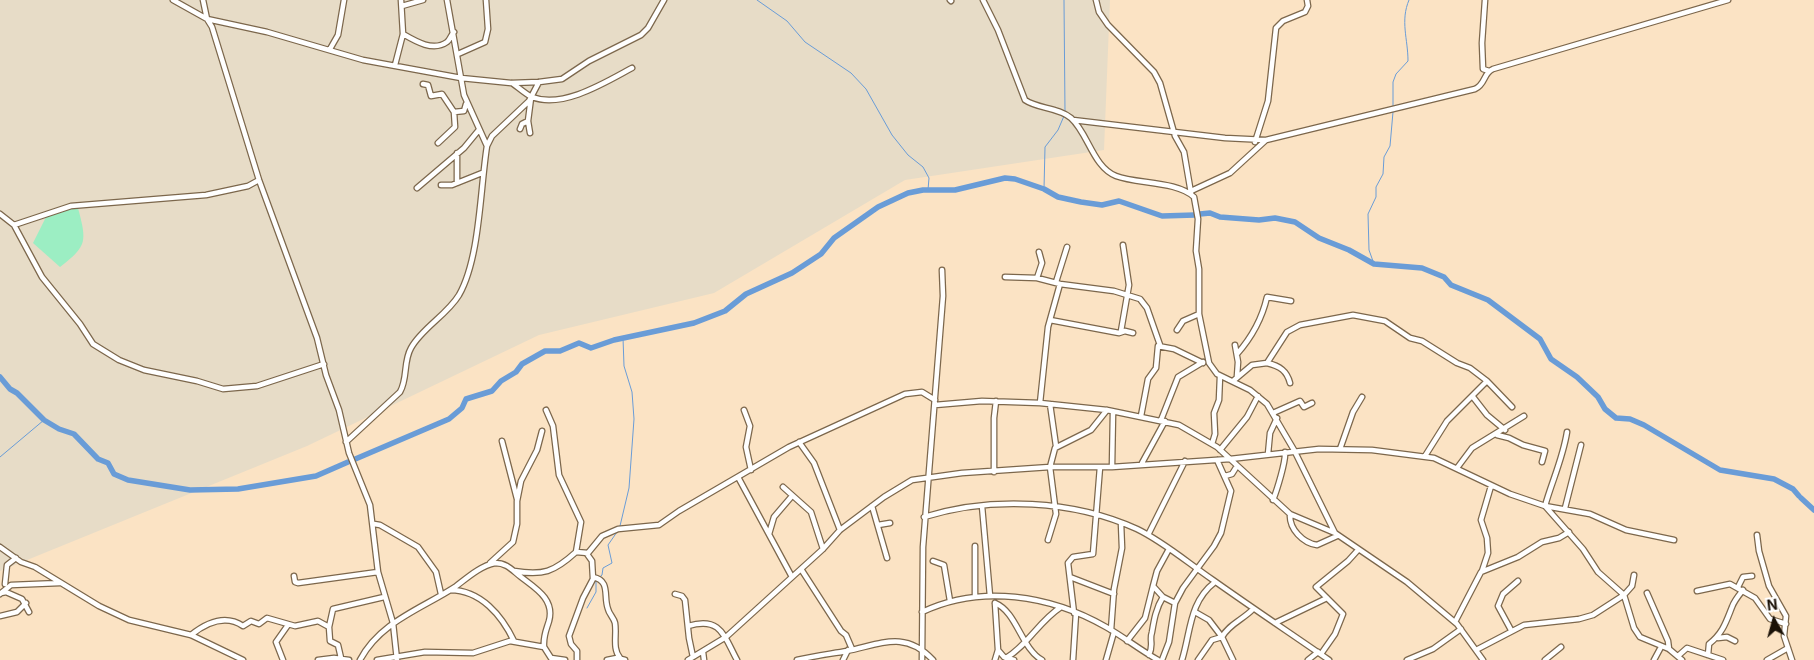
<!DOCTYPE html>
<style>
body{margin:0}
#map{position:relative;width:1814px;height:660px;overflow:hidden;background:#fbe3c4;font-family:Inter,sans-serif}
canvas{display:block}
.north{position:absolute;left:1749px;top:595px;width:50px;height:50px;-webkit-text-stroke:4px #fff;paint-order:stroke;rotate:353deg;font-size:14px;font-weight:700;line-height:20px;text-align:center;color:#1a1107}
.north::after{content:'';display:block;margin:auto;width:18px;height:22px;background:#1a1107;clip-path:polygon(50% 0,100% 100%,50% 72%,0 100%)}
</style>
<div id="map">
<canvas width="1814" height="660"></canvas>
<div class="north">N</div>
</div>
<script>
const c = document.querySelector('canvas').getContext('2d');
c.lineJoin = 'round';
function paint(path, color) {
  c.fillStyle = color;
  c.fill(path, 'evenodd');
}
function strokePath(path, color, width, dash) {
  c.strokeStyle = color;
  c.lineWidth = width;
  c.lineCap = dash ? 'butt' : 'round';
  c.setLineDash(dash || []);
  c.stroke(path);
}
const industrial = new Path2D(`
 M 0,0 L 1110,0 L 1104,150 L 905,180 L 714,293 L 539,335 L 307,446 L 0,571 Z`);
const green = new Path2D(`
 M 71,207 L 78,208 C 87,242 87,246 60,267 L 33,243 L 47,215 Z`);
const stream = new Path2D(`
 M 757,0 L 787,21 L 805,42 L 851,73 L 866,89 L 892,135 L 908,155 L 923,167 L 929,178 L 928,190
 M 1064,0 L 1065,112
 M 1393,108 L 1393,82 L 1396,74 L 1408,61 C 1408,39 1400,21 1409,0
 M 1044,189 L 1045,147 L 1058,130 L 1064,116
 M 1374,264 L 1369,250 L 1368,214 L 1376,197 L 1376,187 L 1383,174 L 1384,157 L 1390,146 L 1393,112
 M 0,457 L 44,420
 M 620,526 L 629,488 L 634,419 L 632,392 L 624,366 L 623,338
 M 587,608 L 596,592 L 596,580 L 602,575 L 603,568 L 612,563 L 608,545 L 617,532`);
const river = new Path2D(`
 M 1200,214 L 1210,213 L 1220,217 L 1259,220 L 1275,218 L 1295,222 L 1319,238 L 1349,250 L 1374,264 L 1422,268 L 1444,277 L 1451,285 L 1488,300 L 1540,339 L 1551,359 L 1577,377 L 1598,397 L 1605,409 L 1616,418 L 1630,419 L 1644,425 L 1720,470 L 1774,479 L 1793,489 L 1799,496
 M 0,377 L 10,389 L 17,393 L 44,420 L 59,429 L 74,434 L 98,459 L 108,463 L 114,474 L 128,480 L 190,490 L 238,489 L 316,476 L 348,462
 M 353,460 L 449,419 L 462,408 L 466,399 L 492,391 L 501,381 L 516,372 L 522,364 L 545,351 L 560,351 L 579,343 L 591,348 L 614,340 L 694,323 L 725,311 L 746,294 L 792,273 L 821,254 L 834,238 L 878,207 L 908,193 L 923,190 L 955,190 L 1005,178 L 1015,179 L 1044,189 L 1058,197 L 1081,202 L 1102,205 L 1119,201 L 1162,216 L 1195,215
 M 1801,498 L 1814,510`);
const minor = new Path2D(`
 M 173,0 L 207,19 L 212,27 L 259,180 L 317,338 L 326,375 L 339,410 L 349,453 L 370,505 L 378,572 L 393,623 L 397,660
 M 203,0 L 207,19 L 267,32 L 363,60 L 461,78 L 511,83 L 539,82 L 562,79 L 589,61 L 641,35 L 648,28 L 664,0
 M 447,0 L 464,95 L 487,146
 M 950,0 L 951,1
 M 983,0 L 998,30 L 1025,100 C 1038,109 1058,107 1071,118 C 1088,133 1093,167 1116,176 C 1137,184 1177,181 1194,197 L 1198,219 L 1196,251 L 1199,269 L 1199,314 L 1209,363 L 1217,374 L 1250,390 L 1267,404 L 1294,450 L 1335,533
 M 1096,0 L 1099,12 L 1108,25 L 1154,72 L 1160,83 L 1175,136 L 1184,152 L 1191,193
 M 1485,0 L 1482,43 L 1483,69 L 1489,71
 M 402,6 L 423,0
 M 403,34 C 415,41 433,52 447,42 C 450,40 451,35 454,32
 M 330,49 L 338,35 L 344,0
 M 458,54 L 485,42 L 488,29 L 486,0
 M 395,65 L 403,34 L 401,0
 M 512,83 C 518,87 525,94 532,97 C 563,109 606,82 632,68
 M 423,84 L 428,85 L 431,96 L 442,94 L 454,112
 M 1073,120 L 1225,138 L 1266,140
 M 520,129 L 522,124 L 528,121
 M 530,133 L 528,121 L 531,98
 M 1255,142 L 1268,101 L 1276,28 L 1283,21 L 1305,12 L 1308,6 L 1307,0
 M 438,143 L 455,127 L 454,112 L 464,111 L 466,104
 M 457,183 L 457,153
 M 441,185 L 452,185 L 482,173
 M 417,188 L 464,148 L 478,131
 M 1191,191 L 1230,173 L 1266,140 L 1475,89 C 1486,84 1483,73 1493,69 L 1728,0
 M 0,214 L 14,225 L 42,277 L 80,324 L 93,344 L 119,360 L 144,370 L 197,381 L 223,389 L 257,386 L 324,364
 M 14,225 L 71,206 L 206,195 L 248,186 L 259,180
 M 1005,277 L 1037,278 L 1060,284 L 1114,291 L 1140,299 L 1147,308 L 1160,345
 M 1037,278 L 1042,263 L 1039,252
 M 1056,282 L 1067,247
 M 1050,320 L 1119,333 L 1125,331 L 1133,333
 M 1177,330 L 1183,321 L 1199,314
 M 1121,331 L 1129,285 L 1123,245
 M 1235,345 L 1238,362 L 1237,376
 M 1237,354 C 1252,337 1262,319 1267,297 L 1291,301
 M 1267,363 C 1280,366 1287,371 1290,383
 M 1233,381 L 1252,365 L 1267,363 L 1287,332 L 1300,325 L 1353,315 L 1385,321 L 1410,338 L 1422,341 L 1457,363 L 1470,368 L 1487,381 L 1447,421 L 1425,456
 M 1487,381 L 1512,407
 M 1473,397 L 1487,415 L 1505,430
 M 1040,403 L 1048,327 L 1060,284
 M 1050,404 L 1056,446
 M 935,405 L 982,401 L 1040,403 L 1107,410 L 1179,425 L 1217,447 L 1290,514 L 1335,533 L 1407,582 L 1457,624 L 1483,660
 M 546,410 L 553,426 L 559,475 L 581,522 L 576,552
 M 744,410 L 750,426 L 746,447 L 751,470
 M 1273,413 L 1300,401 L 1304,407 L 1312,403
 M 1141,416 L 1148,379 L 1156,368 L 1158,346 L 1174,349 L 1203,363
 M 1161,420 L 1178,377 L 1203,362
 M 1567,432 C 1563,458 1552,481 1545,506 L 1590,514 L 1626,530 L 1674,540
 M 1497,435 L 1509,438 L 1523,445 L 1545,451 L 1542,462
 M 502,441 L 517,499
 M 346,442 L 400,392 C 408,378 403,362 411,348 C 422,328 447,315 459,295 C 480,258 480,190 487,146 L 492,136 L 529,101 L 539,82
 M 799,442 L 814,463 L 840,530
 M 1212,444 L 1215,434 L 1214,413 L 1219,400 L 1220,376
 M 1340,449 L 1353,412 L 1362,397
 M 1220,450 L 1247,417 L 1258,396
 M 1268,454 L 1270,433 L 1277,418
 M 1142,463 L 1165,421
 M 1112,467 L 1113,412
 M 1457,468 L 1472,448 L 1524,416
 M 994,472 L 994,418 L 996,401
 M 1225,476 L 1232,474 L 1237,466
 M 738,477 L 792,577
 M 783,487 L 811,512 L 823,549
 M 1273,500 C 1277,490 1286,461 1285,452
 M 872,506 L 887,558
 M 982,506 L 990,596
 M 1565,508 L 1581,445
 M 1290,514 C 1289,529 1303,543 1317,545 L 1337,536
 M 924,517 C 992,496 1073,500 1137,529 C 1164,542 1188,563 1213,580 C 1251,607 1290,633 1329,660
 M 374,524 L 380,525 L 418,547 L 436,572 L 441,594
 M 878,525 L 890,523
 M 769,534 L 774,517 L 792,496
 M 1148,535 L 1185,461
 M 1757,535 L 1759,551 L 1769,586 L 1786,616 L 1784,636 L 1792,660
 M 1048,540 L 1056,514 L 1050,467 L 1055,448 L 1091,430 L 1107,410
 M 0,547 L 21,562 L 35,567 L 99,606 L 129,620 L 191,635 L 243,660
 M 1169,549 L 1157,571 L 1153,586 L 1163,597 L 1175,603
 M 933,561 L 944,565 L 950,601
 M 490,563 L 513,542 L 517,524 L 517,501 L 521,481 L 537,450 L 542,431
 M 801,569 L 841,631 L 846,635 L 852,649
 M 514,571 C 543,576 554,572 576,552 L 588,553 L 602,536 L 618,529 L 659,525 L 679,511 L 789,447 L 905,394 L 922,392 L 935,400
 M 1482,571 L 1488,553 L 1487,538 L 1481,520 L 1491,486
 M 294,576 L 295,582 L 298,583 L 378,572
 M 593,577 C 611,581 603,596 608,609 C 609,614 614,618 615,623 C 617,635 612,648 620,658
 M 1070,577 L 1114,594
 M 5,584 L 7,565 L 16,558
 M 1738,587 L 1743,577 L 1752,576
 M 450,590 C 481,590 502,616 514,641
 M 1697,591 L 1730,584 L 1755,598 L 1770,619 L 1786,624
 M 1,593 L 6,592 L 22,599 L 29,612
 M 1647,593 L 1668,641 L 1669,649
 M 0,594 L 11,585 L 60,583
 M 675,594 L 682,596 L 685,600 L 689,638 L 693,657
 M 975,597 L 975,546
 M 995,603 C 1017,612 1021,648 1042,660
 M 995,603 L 998,650 L 1004,657 L 1014,660
 M 922,612 C 981,584 1050,595 1106,627 C 1124,637 1140,650 1158,660
 M 1195,612 L 1209,620 L 1222,637 L 1212,640 L 1198,660
 M 1074,613 L 1068,563 L 1073,557 L 1093,554 L 1100,467
 M 0,616 L 17,612 L 26,603
 M 1455,622 L 1481,572 L 1518,557 L 1542,542 L 1559,538 L 1569,532
 M 1275,623 L 1327,598
 M 688,626 C 721,616 724,636 737,660
 M 329,627 L 330,641 L 338,645 L 341,658
 M 1111,630 L 1114,589 L 1122,548 L 1121,523
 M 1511,630 L 1498,606 L 1503,594 L 1518,581
 M 191,635 C 206,623 225,614 243,626 L 251,621 L 259,624 L 267,618 L 295,626 L 318,621 L 329,627 L 333,609 L 384,597
 M 1718,638 L 1727,637 L 1735,641
 M 1127,641 L 1145,618 L 1153,586
 M 1476,650 L 1524,625 L 1579,619 L 1593,615 L 1624,595 L 1632,586 L 1634,575
 M 703,652 L 704,660
 M 1321,654 L 1335,634 L 1343,614 L 1316,587 L 1348,561 L 1358,550
 M 1149,655 C 1154,644 1149,641 1152,632 C 1154,620 1156,608 1163,597
 M 1708,655 L 1709,644 C 1723,633 1726,622 1732,607 C 1734,601 1739,595 1743,590
 M 1678,656 L 1687,648 L 1723,660
 M 1006,658 C 1028,645 1039,621 1061,607
 M 283,660 L 276,642 L 288,625
 M 318,660 L 334,658 L 349,660
 M 360,660 C 380,622 421,609 455,587 C 467,578 480,566 495,563 C 507,563 512,570 521,577 C 535,588 555,599 549,621 C 546,631 543,636 544,647
 M 377,660 L 425,652 L 473,653 L 510,641 L 544,647 L 551,658 L 565,660
 M 577,660 L 577,651 L 571,644 L 569,636 L 583,598 L 593,579 L 592,561 L 587,554
 M 607,660 L 617,658 L 625,660
 M 688,660 L 726,637 L 823,549 L 840,530 L 884,497 L 912,480 L 962,473 L 1050,467 L 1112,467 L 1230,459 L 1319,449 L 1372,450 L 1434,458 L 1510,494 L 1545,506 L 1583,549 L 1598,572 L 1624,595 L 1634,628 L 1640,637 L 1669,649 L 1682,660
 M 797,660 C 813,656 830,654 847,651 C 881,644 905,630 933,660
 M 843,660 L 848,650
 M 922,660 L 923,547 L 943,296 L 942,270
 M 995,660 L 998,650
 M 1073,660 L 1076,613
 M 1106,660 L 1114,632
 M 1162,660 L 1169,642 L 1175,603 L 1183,588 L 1214,546 L 1221,533 L 1231,491 L 1217,460
 M 1182,660 C 1191,631 1189,602 1215,582
 M 1233,660 L 1222,637 C 1229,624 1244,619 1253,609
 M 1308,660 L 1318,652
 M 1407,660 L 1433,649 L 1461,629
 M 1545,660 L 1561,647
 M 1654,660 L 1661,647
 M 1767,660 L 1788,648`);
paint(industrial, '#e7dcc7');
paint(green, '#9ceec3');
strokePath(stream, '#699cd7', 1);
strokePath(river, '#699cd7', 5.5);
strokePath(minor, '#7c674c', 7);
strokePath(minor, '#fff', 4.5);
</script>
